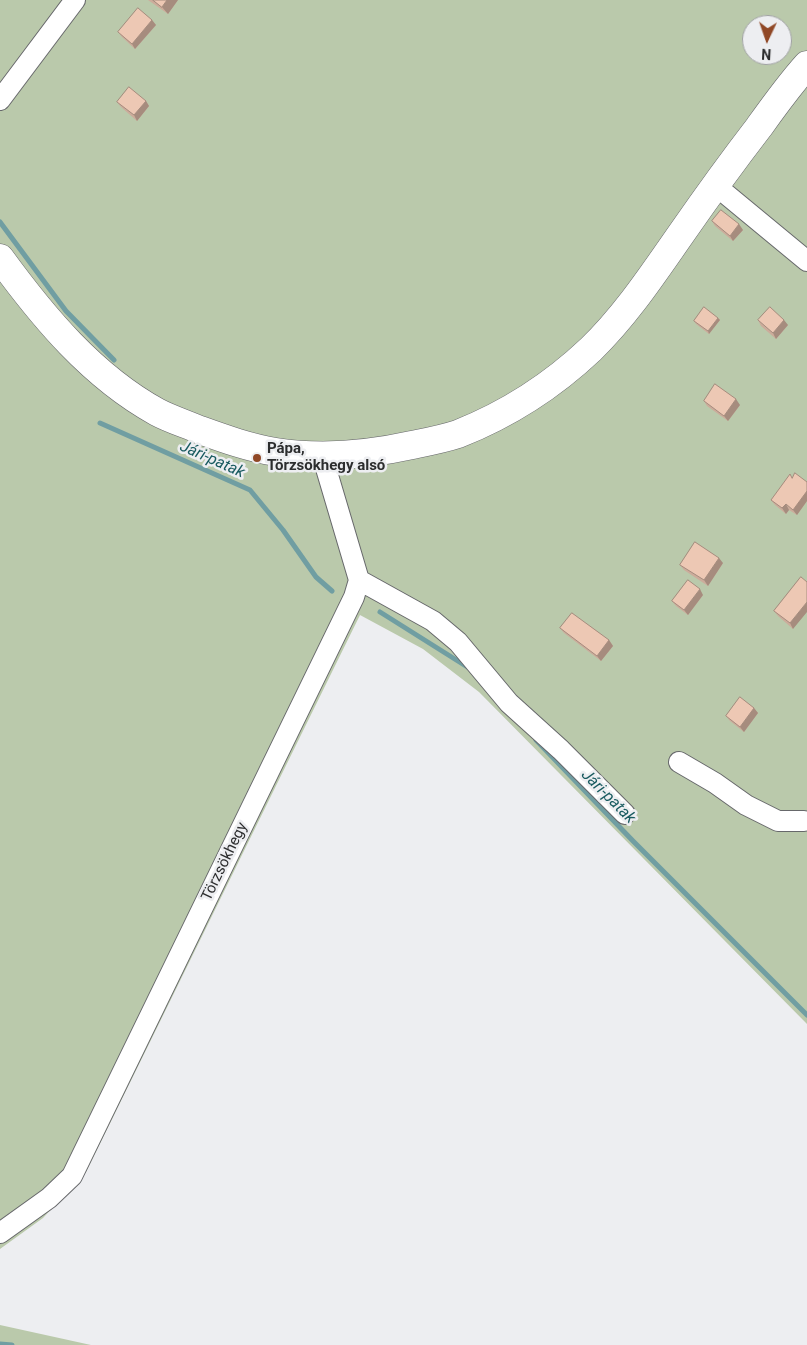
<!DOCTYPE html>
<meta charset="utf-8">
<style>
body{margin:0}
#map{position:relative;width:807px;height:1345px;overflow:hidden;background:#edeef1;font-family:Roboto,sans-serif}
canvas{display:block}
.north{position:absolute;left:742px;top:15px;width:50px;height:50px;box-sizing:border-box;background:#edeef1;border:1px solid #a0a1a3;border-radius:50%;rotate:183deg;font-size:14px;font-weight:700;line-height:20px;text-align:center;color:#2c2d2e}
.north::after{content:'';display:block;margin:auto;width:18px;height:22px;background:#904826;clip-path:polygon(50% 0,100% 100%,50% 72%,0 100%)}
</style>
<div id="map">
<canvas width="807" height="1345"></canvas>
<div class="north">N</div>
</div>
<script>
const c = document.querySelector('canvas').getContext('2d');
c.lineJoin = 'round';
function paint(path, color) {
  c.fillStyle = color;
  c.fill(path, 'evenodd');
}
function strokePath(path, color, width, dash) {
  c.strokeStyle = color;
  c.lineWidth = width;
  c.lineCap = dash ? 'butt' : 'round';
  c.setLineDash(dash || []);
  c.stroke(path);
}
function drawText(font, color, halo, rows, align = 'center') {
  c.font = font + ' Roboto,sans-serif';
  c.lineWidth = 5;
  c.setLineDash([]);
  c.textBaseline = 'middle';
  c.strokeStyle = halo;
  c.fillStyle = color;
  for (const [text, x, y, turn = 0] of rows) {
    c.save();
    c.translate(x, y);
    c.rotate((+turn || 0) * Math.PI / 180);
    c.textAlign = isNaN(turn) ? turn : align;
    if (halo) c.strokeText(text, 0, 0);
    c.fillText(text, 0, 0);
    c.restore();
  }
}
const green = new Path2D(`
 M 0,0 L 807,0 L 807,1024 L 479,692 L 423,649 L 360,615 L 86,1172 L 43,1218 L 0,1249 ZM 752,25 L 782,25 L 782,55 L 752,55 Z
 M 0,1325 L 91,1345 L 0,1345 Z`);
const stream = new Path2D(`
 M 0,222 L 66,311 L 114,360
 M 100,423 L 250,490 L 283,530 L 316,577 L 332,591
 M 380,612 L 469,668
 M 536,740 L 633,841 L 807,1015
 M 0,1344 L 12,1345`);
const street = new Path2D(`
 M 0,100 L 75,0
 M 715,185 L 807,261
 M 359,580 L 433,621 L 458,642 L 509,703 L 561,750 L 625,814
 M 679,762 L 715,783 L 746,805 L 778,821 L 804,821
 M 0,1233 L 49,1198 L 72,1176 L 354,597 L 359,580 L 322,455`);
const secondary = new Path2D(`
 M 0,258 C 43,317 92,376 157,412 C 170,419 186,424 200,430 C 225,439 250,448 276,452 C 322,459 367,455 412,445 C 427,442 443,439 458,434 C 506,415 553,385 591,349 C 626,315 653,274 681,234 C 706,198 732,162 759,127 C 774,106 790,84 807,65`);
const wall = new Path2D(`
 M 148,0 L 178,0 L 168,14 Z
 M 152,20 L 156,25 L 135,49 L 122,37 L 118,32 Z
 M 146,101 L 149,106 L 137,121 L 121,107 L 117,102 Z
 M 712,221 L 743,230 L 733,241 L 715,226 Z
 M 718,318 L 720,320 L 709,334 L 696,324 L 694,321 Z
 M 758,320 L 788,325 L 776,339 L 761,326 Z
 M 704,401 L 740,405 L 728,421 L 707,406 Z
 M 792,477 L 807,482 L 807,501 L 797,515 L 789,510 L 786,514 L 775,505 L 771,500 Z
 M 723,563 L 708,586 L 684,570 L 680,565 Z
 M 801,577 L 793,629 L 778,616 L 774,611 Z
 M 703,595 L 688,615 L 676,606 L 672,601 Z
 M 560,628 L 609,640 L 613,646 L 601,661 L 564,633 Z
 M 754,708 L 758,713 L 744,732 L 730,721 L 726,716 Z`);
const shadedWall = new Path2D(`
 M 167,0 L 178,0 L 168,14 L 162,7 Z
 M 152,20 L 156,25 L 135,49 L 132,44 Z
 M 146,101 L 149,106 L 137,121 L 134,115 Z
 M 739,224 L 743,230 L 733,241 L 730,236 Z
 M 718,318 L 720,320 L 709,334 L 708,331 Z
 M 784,320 L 788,325 L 776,339 L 773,333 Z
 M 736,399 L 740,405 L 728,421 L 724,416 Z
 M 807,491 L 807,501 L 797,515 L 793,510 Z
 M 786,504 L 789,510 L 786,514 L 782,508 Z
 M 719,558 L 723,563 L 708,586 L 704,580 Z
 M 700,589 L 703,595 L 688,615 L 684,610 Z
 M 807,602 L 807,612 L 793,629 L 790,623 Z
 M 609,640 L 613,646 L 601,661 L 597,656 Z
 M 754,708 L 758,713 L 744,732 L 740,727 Z`);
const building = new Path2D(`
 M 153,0 L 167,0 L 162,7 Z
 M 138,8 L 152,20 L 132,44 L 118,32 Z
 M 129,87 L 146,101 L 134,115 L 117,102 Z
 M 721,210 L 739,224 L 730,236 L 712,221 Z
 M 704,307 L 718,318 L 708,331 L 694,321 Z
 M 770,307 L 784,320 L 773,333 L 758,320 Z
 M 715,384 L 736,399 L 724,416 L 704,401 Z
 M 795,473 L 807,482 L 807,491 L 793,510 L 786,504 L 782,508 L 771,500 L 790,474 L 792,478 Z
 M 695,542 L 719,558 L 704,580 L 680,565 Z
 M 801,577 L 807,582 L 807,602 L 790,623 L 774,611 Z
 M 688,580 L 700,589 L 684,610 L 672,601 Z
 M 572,613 L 609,640 L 597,656 L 560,628 Z
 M 740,697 L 754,708 L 740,727 L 726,716 Z`);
const markers = [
 [257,458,5,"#904826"]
];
const poiNames = [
 ["Pápa,",267,449],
 ["Törzsökhegy alsó",267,466]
];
const streetNames = [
 ["Törzsökhegy",225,862,-64]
];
const waterNames = [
 ["Jári-patak",212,460,24],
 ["Jári-patak",608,797,45]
];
paint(green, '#bac9ab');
strokePath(stream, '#709ea2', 5);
strokePath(street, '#67686b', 22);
strokePath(secondary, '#67686b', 29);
strokePath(street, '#fff', 20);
strokePath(secondary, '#fff', 28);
paint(wall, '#ccac9b');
paint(shadedWall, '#a68c7e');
paint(building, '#edc8b4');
strokePath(building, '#a68c7e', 1);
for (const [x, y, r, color] of markers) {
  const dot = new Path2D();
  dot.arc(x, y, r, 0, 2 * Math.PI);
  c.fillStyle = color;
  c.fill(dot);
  strokePath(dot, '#edeef1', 2);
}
drawText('bold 15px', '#2c2d2e', '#edeef1', poiNames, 'left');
drawText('15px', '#2c2d2e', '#edeef1', streetNames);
drawText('italic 16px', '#195b60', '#edeef1', waterNames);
</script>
